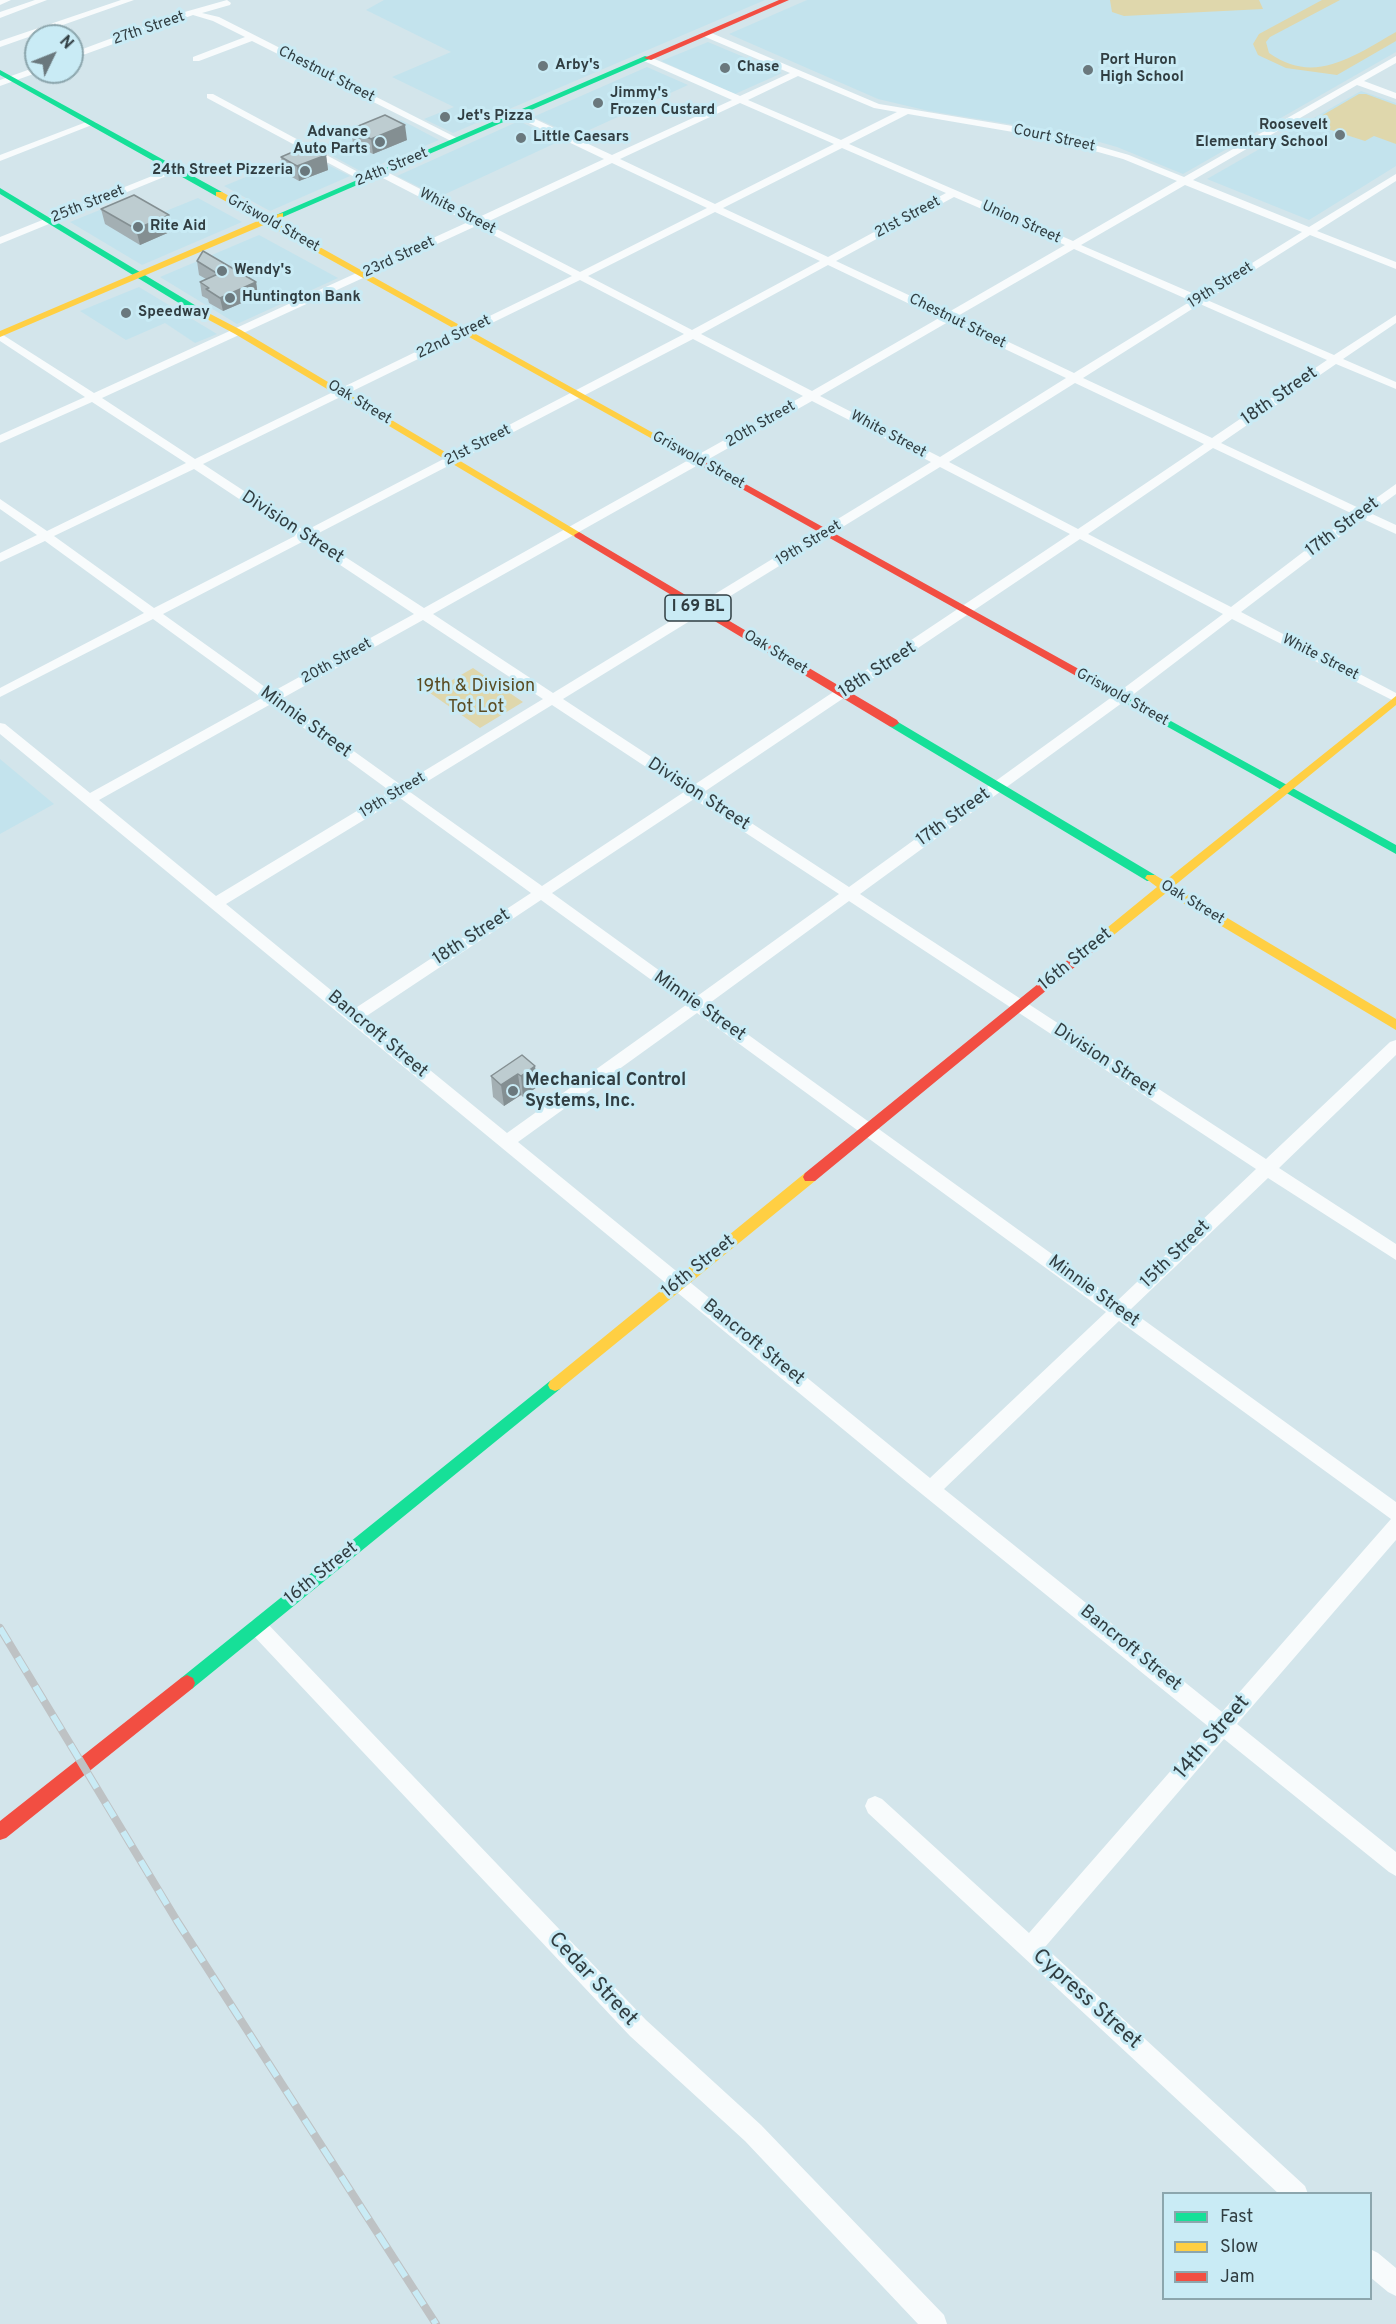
<!DOCTYPE html>
<style>
body{margin:0}
#map{position:relative;width:1396px;height:2324px;overflow:hidden;background:#d3e5eb;font-family:Overpass,sans-serif}
canvas{display:block}
.legend{position:absolute;left:1162px;top:2192px;width:210px;height:108px;box-sizing:border-box;background:#c9ebf5;border:2px solid #8ca6ad;margin:0;padding:8px 10px;list-style:none;font-size:18px;color:#313e42}
.legend li{display:flex;align-items:center;gap:12px;height:30px}
.legend b{width:30px;border:2px solid #8ca6ad}
.north{position:absolute;left:24px;top:24px;width:60px;height:60px;box-sizing:border-box;background:#c9ebf5;border:2px solid #8ca6ad;border-radius:50%;rotate:47deg;font-size:16px;font-weight:700;line-height:24px;text-align:center;color:#313e42}
.north::after{content:'';display:block;margin:auto;width:21px;height:27px;background:#6a787d;clip-path:polygon(50% 0,100% 100%,50% 72%,0 100%)}
</style>
<div id="map">
<canvas width="1396" height="2324"></canvas>
<ul class="legend">
<li><b style="height:8px;background:#16e098"></b>Fast</li>
<li><b style="height:8px;background:#ffcf43"></b>Slow</li>
<li><b style="height:8px;background:#f24e42"></b>Jam</li>
</ul>
<div class="north">N</div>
</div>
<script>
const c = document.querySelector('canvas').getContext('2d');
c.lineJoin = 'round';
function paint(path, color) {
  c.fillStyle = color;
  c.fill(path, 'evenodd');
}
function strokePath(path, color, width, dash) {
  c.strokeStyle = color;
  c.lineWidth = width;
  c.lineCap = dash ? 'butt' : 'round';
  c.setLineDash(dash || []);
  c.stroke(path);
}
function drawText(font, color, halo, rows, align = 'center') {
  c.font = font + ' Overpass,sans-serif';
  c.lineWidth = 6;
  c.setLineDash([]);
  c.textBaseline = 'middle';
  c.strokeStyle = halo;
  c.fillStyle = color;
  for (const [text, x, y, turn = 0] of rows) {
    c.save();
    c.translate(x, y);
    c.rotate((+turn || 0) * Math.PI / 180);
    c.textAlign = isNaN(turn) ? turn : align;
    if (halo) c.strokeText(text, 0, 0);
    c.fillText(text, 0, 0);
    c.restore();
  }
}
const built = new Path2D(`
 M 384,0 L 765,0 L 453,133 L 424,119 L 454,107 L 392,77 L 451,52 L 366,10 Z
 M 807,0 L 1396,0 L 1396,52 L 1183,174 L 1117,147 L 1071,134 L 929,111 L 878,99 L 729,34 Z
 M 708,42 L 782,73 L 735,94 L 661,61 Z
 M 647,67 L 688,85 L 576,136 L 533,117 Z
 M 1361,91 L 1396,103 L 1396,166 L 1309,220 L 1207,179 Z
 M 401,120 L 439,140 L 362,172 L 318,148 L 354,134 L 361,137 Z
 M 519,121 L 560,141 L 439,197 L 397,176 Z
 M 304,153 L 350,176 L 270,211 L 224,186 Z
 M 132,197 L 161,213 L 198,198 L 242,222 L 142,265 L 70,222 Z
 M 259,235 L 338,278 L 237,324 L 160,277 Z
 M 139,287 L 217,334 L 195,343 L 165,323 L 126,340 L 80,311 Z
 M 0,759 L 54,804 L 0,834 Z`);
const green = new Path2D(`
 M 1110,0 L 1259,0 L 1263,9 L 1124,16 L 1112,12 Z
 M 1322,0 L 1340,0 L 1270,37 L 1266,42 L 1269,53 C 1315,86 1355,55 1396,32 L 1396,41 L 1337,75 L 1286,68 L 1258,55 L 1253,44 L 1259,34 Z
 M 1359,94 L 1366,94 L 1396,105 L 1396,144 L 1374,136 L 1365,141 L 1309,123 Z
 M 473,668 L 523,702 L 480,728 L 430,693 Z`);
const street = new Path2D(`
 M 0,0 L 11,0 L 0,5 Z
 M 35,0 L 47,0 L 0,18 L 0,12 Z
 M 121,0 L 134,0 L 0,47 L 0,41 Z
 M 227,0 L 231,3 L 230,5 L 202,13 L 219,17 L 461,140 L 453,142 L 252,41 L 199,61 L 193,61 L 193,57 L 245,37 L 213,21 L 193,15 L 72,59 L 72,53 L 174,15 Z
 M 703,32 L 709,32 L 879,104 L 1049,132 L 1129,155 L 1184,177 L 1396,56 L 1396,63 L 1364,81 L 1396,93 L 1396,99 L 1357,85 L 1193,180 L 1309,227 L 1396,174 L 1396,181 L 1317,231 L 1396,262 L 1396,269 L 1310,235 L 1207,300 L 1334,355 L 1396,315 L 1396,323 L 1343,359 L 1396,382 L 1396,389 L 1336,364 L 1221,443 L 1361,509 L 1396,484 L 1396,494 L 1370,513 L 1396,525 L 1396,534 L 1363,519 L 1241,612 L 1396,693 L 1396,702 L 1232,619 L 1126,700 L 860,894 L 1266,1159 L 1390,1042 L 1396,1040 L 1396,1055 L 1279,1168 L 1396,1244 L 1396,1260 L 1268,1178 L 1130,1310 L 1396,1502 L 1396,1540 L 1237,1724 L 1396,1852 L 1396,1876 L 1389,1872 L 1224,1739 L 1045,1947 L 1305,2186 L 1308,2194 L 1279,2194 L 868,1813 L 865,1806 L 868,1799 L 875,1796 L 882,1799 L 1029,1933 L 1209,1727 L 907,1482 L 0,734 L 0,723 L 5,724 L 90,793 L 262,698 L 153,619 L 0,697 L 0,688 L 144,613 L 45,541 L 0,562 L 0,553 L 37,535 L 0,509 L 0,499 L 47,531 L 186,463 L 92,402 L 0,443 L 0,435 L 85,397 L 0,341 L 0,333 L 94,393 L 468,222 L 377,175 L 377,171 L 385,171 L 477,218 L 604,159 L 514,116 L 514,112 L 520,112 L 612,155 L 732,100 L 644,61 L 644,57 L 650,57 L 740,96 L 790,73 L 703,36 ZM 798,76 L 874,108 L 897,112 L 841,140 L 748,100 ZM 740,103 L 834,144 L 715,204 L 620,159 ZM 908,114 L 1048,138 L 1123,159 L 1177,181 L 1073,241 L 849,144 ZM 842,148 L 946,193 L 828,257 L 723,208 ZM 612,163 L 707,208 L 580,272 L 485,223 ZM 1185,185 L 1302,232 L 1199,296 L 1081,245 ZM 954,197 L 1065,245 L 947,313 L 836,261 ZM 715,212 L 820,261 L 692,330 L 588,276 ZM 476,226 L 572,276 L 195,459 L 102,398 ZM 1074,249 L 1191,301 L 1074,373 L 956,317 ZM 828,265 L 939,318 L 812,391 L 701,334 ZM 580,280 L 684,334 L 305,531 L 203,464 ZM 1200,304 L 1327,360 L 1212,438 L 1083,378 ZM 948,322 L 1066,378 L 940,457 L 820,396 ZM 693,339 L 803,396 L 424,608 L 313,536 ZM 1075,383 L 1204,444 L 1078,529 L 949,462 ZM 812,401 L 931,462 L 553,693 L 433,614 ZM 1213,448 L 1353,514 L 1231,607 L 1088,534 ZM 940,467 L 1070,534 L 694,785 L 563,699 ZM 194,469 L 295,536 L 154,608 L 54,536 ZM 1080,539 L 1223,614 L 1116,694 L 849,887 L 704,792 ZM 304,541 L 414,614 L 272,692 L 163,614 ZM 423,620 L 543,699 L 401,785 L 281,699 ZM 271,704 L 390,791 L 216,896 L 99,800 ZM 552,705 L 684,792 L 542,886 L 410,792 ZM 400,798 L 531,893 L 354,1009 L 226,904 ZM 694,799 L 839,894 L 696,997 L 552,893 ZM 541,900 L 686,1005 L 507,1133 L 365,1017 ZM 849,901 L 1256,1169 L 1117,1301 L 707,1005 ZM 697,1013 L 1106,1312 L 930,1478 L 518,1142 ZM 1119,1321 L 1391,1519 L 1222,1712 L 944,1489 Z
 M 36,67 L 36,72 L 39,72 L 0,86 L 0,80 Z
 M 207,94 L 213,94 L 371,179 L 362,181 L 207,98 Z
 M 89,121 L 97,123 L 0,161 L 0,155 Z
 M 172,168 L 181,170 L 0,244 L 0,237 Z
 M 258,1618 L 265,1621 L 646,2020 L 761,2125 L 944,2315 L 947,2324 L 918,2324 L 745,2141 L 630,2036 L 251,1633 L 248,1627 L 251,1621 Z
 M 1370,2249 L 1378,2253 L 1396,2268 L 1396,2296 L 1388,2292 L 1370,2277 Z`);
const fast = new Path2D(`
 M 645,56 L 652,58 L 283,217 L 276,215 Z
 M 0,70 L 222,192 L 223,194 L 216,196 L 0,75 Z
 M 0,188 L 198,307 L 199,309 L 192,311 L 0,194 Z
 M 1091,677 L 1396,845 L 1396,854 L 1087,682 L 1086,680 Z
 M 893,719 L 1155,875 L 1157,878 L 1155,881 L 1147,881 L 889,726 L 889,720 Z
 M 555,1379 L 560,1381 L 562,1385 L 560,1389 L 193,1688 L 187,1691 L 181,1688 L 179,1683 L 181,1678 L 550,1381 Z`);
const slow = new Path2D(`
 M 216,192 L 222,192 L 267,217 L 283,213 L 283,217 L 273,221 L 682,449 L 674,451 L 266,224 L 0,337 L 0,331 L 260,220 L 216,196 Z
 M 195,306 L 241,330 L 584,535 L 579,538 L 575,537 L 235,334 L 192,311 L 191,309 Z
 M 1396,696 L 1396,705 L 1174,886 L 1396,1019 L 1396,1030 L 1166,893 L 1110,938 L 1102,938 L 1100,935 L 1102,932 L 1157,887 L 1145,878 L 1147,875 L 1155,875 L 1165,881 Z
 M 810,1172 L 815,1173 L 817,1177 L 815,1181 L 560,1389 L 555,1391 L 550,1389 L 548,1385 L 550,1381 L 805,1173 Z`);
const jam = new Path2D(`
 M 779,0 L 789,0 L 651,60 L 644,58 Z
 M 677,446 L 1095,678 L 1096,680 L 1091,683 L 1087,682 L 674,451 L 672,449 Z
 M 579,532 L 897,720 L 899,723 L 893,727 L 889,726 L 575,537 L 574,535 Z
 M 1106,931 L 1112,935 L 1110,938 L 815,1181 L 805,1181 L 803,1177 L 805,1173 L 1102,932 Z
 M 187,1675 L 193,1678 L 195,1683 L 193,1688 L 6,1838 L 0,1840 L 0,1821 L 181,1678 Z`);
const rail = new Path2D(`
 M 0,1628 L 177,1921 L 436,2324`);
const wall = new Path2D(`
 M 351,129 L 407,140 L 373,154 L 353,144 Z
 M 326,155 L 328,170 L 299,181 L 283,172 L 281,157 Z
 M 101,209 L 169,215 L 172,231 L 140,245 L 105,224 Z
 M 197,261 L 256,282 L 258,296 L 223,311 L 209,303 L 208,299 L 202,296 L 200,282 L 206,279 L 199,275 Z
 M 535,1066 L 537,1087 L 523,1097 L 521,1095 L 504,1106 L 493,1097 L 491,1076 Z`);
const shadedWall = new Path2D(`
 M 405,125 L 407,140 L 373,154 L 371,139 Z
 M 326,155 L 328,170 L 299,181 L 297,166 Z
 M 169,215 L 172,231 L 140,245 L 136,229 Z
 M 256,282 L 258,296 L 223,311 L 220,298 Z
 M 535,1066 L 537,1087 L 523,1097 L 521,1076 Z
 M 518,1074 L 521,1095 L 504,1106 L 501,1085 Z`);
const building = new Path2D(`
 M 385,115 L 405,125 L 371,139 L 351,129 Z
 M 309,145 L 326,155 L 297,166 L 281,157 Z
 M 134,195 L 169,215 L 136,229 L 101,209 Z
 M 203,251 L 256,282 L 220,298 L 206,289 L 209,288 L 200,282 L 218,274 L 197,261 Z
 M 522,1055 L 535,1066 L 521,1076 L 518,1074 L 501,1085 L 491,1076 Z`);
const markers = [
 [543,66,6,"#6a787d"],
 [725,68,6,"#6a787d"],
 [1088,70,6,"#6a787d"],
 [598,103,6,"#6a787d"],
 [445,117,6,"#6a787d"],
 [1340,135,6,"#6a787d"],
 [521,138,6,"#6a787d"],
 [380,142,6,"#6a787d"],
 [305,171,6,"#6a787d"],
 [138,227,6,"#6a787d"],
 [222,271,6,"#6a787d"],
 [230,298,6,"#6a787d"],
 [126,313,6,"#6a787d"],
 [513,1091,6,"#6a787d"]
];
const farStreetnames = [
 ["27th Street",149,29,-19],
 ["Chestnut Street",326,75,27],
 ["Court Street",1054,139,12],
 ["24th Street",392,168,-23],
 ["25th Street",88,205,-22],
 ["White Street",457,212,27],
 ["21st Street",908,218,-28],
 ["Union Street",1021,223,24],
 ["Griswold Street",273,224,29],
 ["23rd Street",399,258,-25],
 ["19th Street",1221,286,-32],
 ["Chestnut Street",957,322,26],
 ["22nd Street",454,338,-26],
 ["Oak Street",359,403,31],
 ["20th Street",761,425,-30],
 ["White Street",888,435,28],
 ["21st Street",478,446,-27],
 ["Griswold Street",698,461,29],
 ["19th Street",809,544,-31],
 ["Oak Street",775,653,31],
 ["White Street",1320,658,27],
 ["20th Street",337,662,-29],
 ["Griswold Street",1122,698,29],
 ["19th Street",393,796,-31],
 ["Oak Street",1192,903,31]
];
const farPoinames = [
 ["Port Huron",1100,61],
 ["High School",1100,78],
 ["Arby's",555,66],
 ["Chase",737,68],
 ["Jimmy's",610,94],
 ["Frozen Custard",610,111],
 ["Jet's Pizza",457,117],
 ["Roosevelt",1328,126,"right"],
 ["Elementary School",1328,143,"right"],
 ["Advance",368,133,"right"],
 ["Auto Parts",368,150,"right"],
 ["Little Caesars",533,138],
 ["24th Street Pizzeria",293,171,"right"],
 ["Rite Aid",150,227],
 ["Wendy's",234,271],
 ["Huntington Bank",242,298],
 ["Speedway",138,313]
];
const shields = [
 [698,608,66]
];
const shieldNames = [
 ["I 69 BL",698,608]
];
const streetNames = [
 ["18th Street",1280,397,-35],
 ["Division Street",292,528,33],
 ["17th Street",1343,528,-37],
 ["18th Street",878,671,-33],
 ["Minnie Street",305,723,36],
 ["Division Street",698,795,33],
 ["17th Street",954,818,-36],
 ["18th Street",472,938,-33],
 ["16th Street",1076,960,-39],
 ["Minnie Street",699,1007,35],
 ["Bancroft Street",377,1035,40],
 ["Division Street",1104,1061,33],
 ["15th Street",1176,1255,-44],
 ["16th Street",699,1267,-39],
 ["Minnie Street",1093,1292,36],
 ["Bancroft Street",753,1343,39],
 ["16th Street",322,1574,-39],
 ["Bancroft Street",1130,1649,39]
];
const parkNames = [
 ["19th & Division",476,687],
 ["Tot Lot",476,708]
];
const poiNames = [
 ["Mechanical Control",525,1081],
 ["Systems, Inc.",525,1102]
];
const nearStreetnames = [
 ["14th Street",1213,1738,-49],
 ["Cedar Street",592,1980,47],
 ["Cypress Street",1086,2000,42]
];
paint(built, '#c3e3ed');
paint(green, '#dfd7ac');
paint(street, '#f8fbfc');
paint(fast, '#16e098');
paint(slow, '#ffcf43');
paint(jam, '#f24e42');
strokePath(rail, '#bec2c4', 8);
strokePath(rail, '#c9ebf5', 6, [17]);
paint(wall, '#a3afb3');
paint(shadedWall, '#848f92');
paint(building, '#bdccd0');
strokePath(building, '#848f92', 1.5);
for (const [x, y, r, color] of markers) {
  const dot = new Path2D();
  dot.arc(x, y, r, 0, 2 * Math.PI);
  c.fillStyle = color;
  c.fill(dot);
  strokePath(dot, '#c9ebf5', 2);
}
drawText('15px', '#313e42', '#c9ebf5', farStreetnames);
drawText('bold 15px', '#313e42', '#c9ebf5', farPoinames, 'left');
for (const [x, y, w] of shields) {
  const box = new Path2D();
  box.roundRect(x - w / 2, y - 13, w, 26, 4.5);
  c.fillStyle = '#c9ebf5';
  c.fill(box);
  strokePath(box, '#313e42', 1.5);
}
drawText('bold 16px', '#313e42', null, shieldNames);
drawText('18px', '#313e42', '#c9ebf5', streetNames);
drawText('18px', '#5a4c23', '#c9ebf5', parkNames);
drawText('bold 18px', '#313e42', '#c9ebf5', poiNames, 'left');
drawText('21px', '#313e42', '#c9ebf5', nearStreetnames);
</script>
